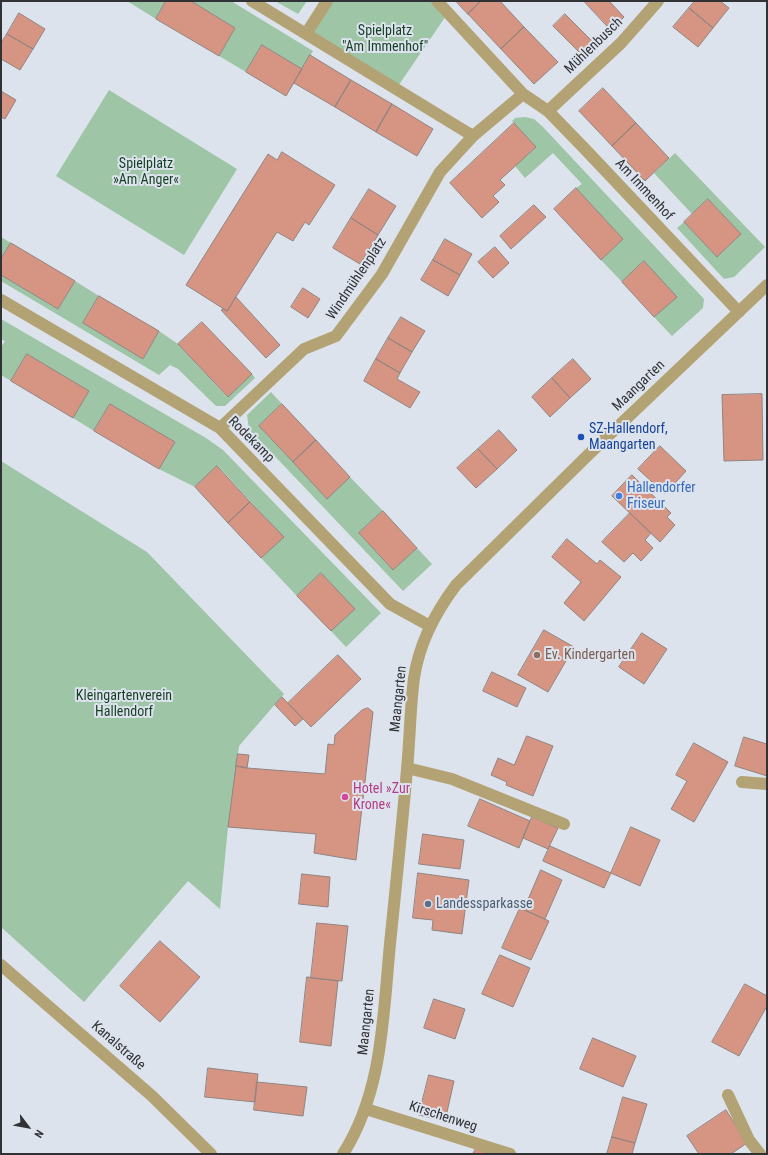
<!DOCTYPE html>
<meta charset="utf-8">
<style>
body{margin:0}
#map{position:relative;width:768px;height:1155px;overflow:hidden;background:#dde3ed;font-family:"Roboto Condensed",sans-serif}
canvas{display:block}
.frame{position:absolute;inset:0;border:2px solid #303236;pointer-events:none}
.north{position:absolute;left:8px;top:1107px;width:40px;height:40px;-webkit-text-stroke:3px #dde3ed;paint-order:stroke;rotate:122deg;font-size:11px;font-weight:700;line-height:16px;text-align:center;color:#303236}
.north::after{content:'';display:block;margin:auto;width:14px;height:18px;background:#303236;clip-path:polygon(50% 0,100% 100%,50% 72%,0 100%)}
</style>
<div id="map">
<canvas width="768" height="1155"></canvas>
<div class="frame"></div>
<div class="north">N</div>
</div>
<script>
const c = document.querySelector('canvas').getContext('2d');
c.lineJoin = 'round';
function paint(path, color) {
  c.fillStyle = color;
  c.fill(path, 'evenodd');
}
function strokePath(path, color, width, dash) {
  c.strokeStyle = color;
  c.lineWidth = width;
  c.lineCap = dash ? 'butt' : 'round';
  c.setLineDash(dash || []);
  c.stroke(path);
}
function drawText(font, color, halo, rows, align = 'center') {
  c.font = font + ' "Roboto Condensed",sans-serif';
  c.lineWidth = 4;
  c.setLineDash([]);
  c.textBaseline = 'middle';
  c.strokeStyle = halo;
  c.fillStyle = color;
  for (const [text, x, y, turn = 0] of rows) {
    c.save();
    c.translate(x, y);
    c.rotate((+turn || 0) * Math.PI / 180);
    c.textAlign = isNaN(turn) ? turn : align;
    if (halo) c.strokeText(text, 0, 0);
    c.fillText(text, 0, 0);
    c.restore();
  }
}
const green = new Path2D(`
 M 127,1 L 166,1 L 156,19 Z
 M 191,1 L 231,1 L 313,51 L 302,69 L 262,45 L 246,72 L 219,56 L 235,28 Z
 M 275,1 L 307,1 L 298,14 Z
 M 327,1 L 437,1 L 448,13 L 396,89 L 306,34 Z
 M 109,90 L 237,169 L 184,255 L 56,176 Z
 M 525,117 L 534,119 L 543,127 L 704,299 L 703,308 L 672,336 L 654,317 L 676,297 L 644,261 L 622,282 L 601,260 L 623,239 L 576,188 L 582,184 L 553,153 L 525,178 L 515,166 L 536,147 L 512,121 L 515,118 Z
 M 675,153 L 765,247 L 734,277 L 724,279 L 677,228 L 684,222 L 717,257 L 741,234 L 708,199 L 692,214 L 654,173 Z
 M 1,237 L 11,243 L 1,259 Z
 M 1,275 L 58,309 L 75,281 L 99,296 L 83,323 L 143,359 L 159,331 L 178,344 L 227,397 L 252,374 L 255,378 L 225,406 L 216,406 L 178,369 L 170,365 L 159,375 L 1,281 Z
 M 1,319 L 206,438 L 223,450 L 381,613 L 346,647 L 331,631 L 354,609 L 321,573 L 297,596 L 261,558 L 283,537 L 218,466 L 195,487 L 159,469 L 175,442 L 110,404 L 94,431 L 73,418 L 89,391 L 27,354 L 11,381 L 1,375 L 1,347 L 5,341 L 1,339 Z
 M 271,392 L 282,404 L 259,426 L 327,498 L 350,477 L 383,511 L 359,533 L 393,570 L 417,548 L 432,564 L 403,591 L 249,429 L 247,415 Z
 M 1,461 L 147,552 L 284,694 L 239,746 L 228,827 L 220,909 L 188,881 L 84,1002 L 1,927 Z`);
const building = new Path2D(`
 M 166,1 L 191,1 L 235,28 L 219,56 L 156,19 Z
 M 456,1 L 481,1 L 468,14 Z
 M 481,1 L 500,1 L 524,27 L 501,49 L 468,14 Z
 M 584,1 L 609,1 L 624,17 L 611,30 Z
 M 695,1 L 720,1 L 729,8 L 713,28 L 689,8 Z
 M 689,8 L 713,28 L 698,47 L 673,27 Z
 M 19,13 L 45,29 L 33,49 L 7,34 Z
 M 565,14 L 596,45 L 584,57 L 553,26 Z
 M 524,27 L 558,62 L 534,84 L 501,49 Z
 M 7,34 L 33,49 L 20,70 L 1,59 L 1,43 Z
 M 262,45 L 302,69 L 286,96 L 246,72 Z
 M 310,55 L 351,80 L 335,107 L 294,83 Z
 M 351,80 L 392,104 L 376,132 L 335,107 Z
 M 603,88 L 636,123 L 612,146 L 579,111 Z
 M 1,91 L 16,100 L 5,119 L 1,117 Z
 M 392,104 L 433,129 L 417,156 L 376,132 Z
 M 514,123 L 536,147 L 500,180 L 505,185 L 493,196 L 499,202 L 482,218 L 450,183 Z
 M 636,123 L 669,158 L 645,181 L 612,146 Z
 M 282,152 L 335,185 L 309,225 L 305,222 L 293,241 L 277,232 L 227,311 L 186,285 L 268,154 L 277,160 Z
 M 576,188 L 623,239 L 601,260 L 554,209 Z
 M 369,189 L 396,206 L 378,235 L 351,218 Z
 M 708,199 L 741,234 L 717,257 L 684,222 Z
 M 534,205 L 546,217 L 511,249 L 500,236 Z
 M 351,218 L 378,235 L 360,264 L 333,248 Z
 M 445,239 L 472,254 L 460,275 L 433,260 Z
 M 11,243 L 75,281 L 58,309 L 1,275 L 1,259 Z
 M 495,247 L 509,263 L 493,278 L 478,262 Z
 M 433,260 L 460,275 L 448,296 L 421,280 Z
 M 644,261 L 677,297 L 654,317 L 622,282 Z
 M 303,288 L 320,299 L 308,318 L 291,307 Z
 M 99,296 L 159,331 L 143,359 L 83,323 Z
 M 236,297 L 280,345 L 266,358 L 221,310 L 224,309 L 227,311 Z
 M 401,317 L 425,331 L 412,352 L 388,338 Z
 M 202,322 L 252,374 L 228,397 L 178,344 Z
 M 388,338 L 412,352 L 400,373 L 376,359 Z
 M 27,354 L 89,391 L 73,418 L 11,381 Z
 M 376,359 L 400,373 L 397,379 L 420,392 L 410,408 L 364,381 Z
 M 573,359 L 591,379 L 570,398 L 552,378 Z
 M 552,378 L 570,398 L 550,417 L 532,397 Z
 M 762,394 L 763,460 L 724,461 L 722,395 Z
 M 110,404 L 175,442 L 159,469 L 94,431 Z
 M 282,404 L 316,440 L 293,462 L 259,426 Z
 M 499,430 L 517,450 L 497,469 L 478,449 Z
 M 316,440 L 350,477 L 327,499 L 293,462 Z
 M 660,446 L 686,471 L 665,494 L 638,469 Z
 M 478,449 L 497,469 L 476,488 L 457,468 Z
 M 217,466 L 250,502 L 228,523 L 195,487 Z
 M 632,475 L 671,513 L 667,517 L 675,525 L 660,542 L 612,496 Z
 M 250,502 L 284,537 L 261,558 L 228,523 Z
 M 383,511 L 417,548 L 393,570 L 359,533 Z
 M 630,513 L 651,533 L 645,540 L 653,548 L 641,561 L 633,553 L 624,562 L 602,542 Z
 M 567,539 L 597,564 L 600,560 L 621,577 L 584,621 L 564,603 L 581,582 L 552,557 Z
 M 321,573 L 355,609 L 331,631 L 297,596 Z
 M 544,630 L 574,647 L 548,692 L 518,675 Z
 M 642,633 L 667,649 L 644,684 L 619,667 Z
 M 338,655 L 361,679 L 311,727 L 288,703 Z
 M 492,672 L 526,688 L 517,707 L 483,691 Z
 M 282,697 L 303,719 L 295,726 L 275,705 Z
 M 368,708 L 373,712 L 356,860 L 314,853 L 316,834 L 228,827 L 236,766 L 247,768 L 325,774 L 328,744 L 334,745 L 335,735 L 362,710 Z
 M 527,736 L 553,746 L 533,796 L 506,785 L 507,782 L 491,775 L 498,758 L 514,765 Z
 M 744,737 L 767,744 L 767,776 L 735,766 Z
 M 694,743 L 728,762 L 694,822 L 671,809 L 687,781 L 676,775 Z
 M 238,754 L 249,755 L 247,768 L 236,766 Z
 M 480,799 L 530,821 L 519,848 L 468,826 Z
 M 532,817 L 558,828 L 548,849 L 523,838 Z
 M 631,827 L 660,840 L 640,886 L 611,873 Z
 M 423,834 L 464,840 L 460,869 L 419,864 Z
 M 550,846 L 611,873 L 604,888 L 543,861 Z
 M 541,870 L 562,880 L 545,919 L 520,908 L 524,900 L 527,901 Z
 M 418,873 L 469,880 L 462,934 L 432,930 L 433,920 L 413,918 Z
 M 302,874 L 330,877 L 328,907 L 299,904 Z
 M 520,908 L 549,921 L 531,960 L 502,948 Z
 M 317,923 L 348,926 L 342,981 L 311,978 Z
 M 160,941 L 200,977 L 160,1022 L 120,986 Z
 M 500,955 L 530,968 L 513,1007 L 482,994 Z
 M 307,977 L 338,981 L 331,1046 L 300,1042 Z
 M 745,984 L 767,996 L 767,1006 L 739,1056 L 712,1042 Z
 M 434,999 L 465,1009 L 455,1039 L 424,1028 Z
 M 593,1038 L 636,1056 L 623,1087 L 580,1069 Z
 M 208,1068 L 258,1074 L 255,1102 L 205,1097 Z
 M 429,1075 L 454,1081 L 445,1121 L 419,1115 Z
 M 257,1082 L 307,1087 L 303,1116 L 254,1110 Z
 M 623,1097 L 647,1104 L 635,1143 L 612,1137 Z
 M 726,1110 L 747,1143 L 731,1154 L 699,1154 L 687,1136 Z
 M 612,1137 L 635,1143 L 632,1154 L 607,1154 Z
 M 476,1148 L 489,1154 L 473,1154 Z`);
const minor = new Path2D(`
 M 252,1 L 473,136 L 523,94
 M 437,1 L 523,94 L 548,111 L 583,147 L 739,312
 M 306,34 L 327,1
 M 548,111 L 621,43 L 658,1
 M 1,300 L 220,428 L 390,604 L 430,626
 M 220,428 L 304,349 L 336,336 L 382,274 L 440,172 L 473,136
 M 407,768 L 452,779 L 564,824
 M 742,782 L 767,784
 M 1,965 L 152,1096 L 211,1154
 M 728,1095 L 749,1140 L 760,1154
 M 366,1109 L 510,1154
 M 343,1154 C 383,1091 383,1016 390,944 C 396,885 402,827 407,769 C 410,739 410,708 414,678 C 419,644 435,613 456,585 L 587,456 L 767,285`);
const markers = [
 [581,437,4,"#1a4fb4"],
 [619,496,4,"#3f7fe0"],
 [537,655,4,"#8d6e63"],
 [345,797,4,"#d1479c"],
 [428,904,4,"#5c6f8a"]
];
const parkNames = [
 ["Spielplatz",385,31],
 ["\"Am Immenhof\"",385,47],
 ["Spielplatz",146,164],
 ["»Am Anger«",146,180],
 ["Kleingartenverein",124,696],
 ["Hallendorf",124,712]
];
const streetNames = [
 ["Mühlenbusch",594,46,-44],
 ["Am Immenhof",644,190,47],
 ["Windmühlenplatz",357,279,-56],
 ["Maangarten",639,386,-44],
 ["Rodekamp",251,440,45],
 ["Maangarten",399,699,-84],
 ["Maangarten",367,1022,-84],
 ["Kanalstraße",118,1046,41],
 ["Kirschenweg",443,1117,18]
];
const transitNames = [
 ["SZ-Hallendorf,",589,429],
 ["Maangarten",589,445]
];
const shopNames = [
 ["Hallendorfer",627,488],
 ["Friseur",627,504]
];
const educationNames = [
 ["Ev. Kindergarten",545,655]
];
const hotelNames = [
 ["Hotel »Zur",353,789],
 ["Krone«",353,805]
];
const serviceNames = [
 ["Landessparkasse",436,904]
];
paint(green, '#9dc5a6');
paint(building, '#d69482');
strokePath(building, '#908481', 1);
strokePath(minor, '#b3a274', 12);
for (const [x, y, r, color] of markers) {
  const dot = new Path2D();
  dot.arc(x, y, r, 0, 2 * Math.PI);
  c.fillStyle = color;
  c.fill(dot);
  strokePath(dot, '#dde3ed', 1.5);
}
drawText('14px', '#153f23', '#dde3ed', parkNames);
drawText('14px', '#303236', '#dde3ed', streetNames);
drawText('14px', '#164399', '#dde3ed', transitNames, 'left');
drawText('14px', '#366cbe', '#dde3ed', shopNames, 'left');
drawText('14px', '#785e54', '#dde3ed', educationNames, 'left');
drawText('14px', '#b23c85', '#dde3ed', hotelNames, 'left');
drawText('14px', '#4e5e75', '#dde3ed', serviceNames, 'left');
</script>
